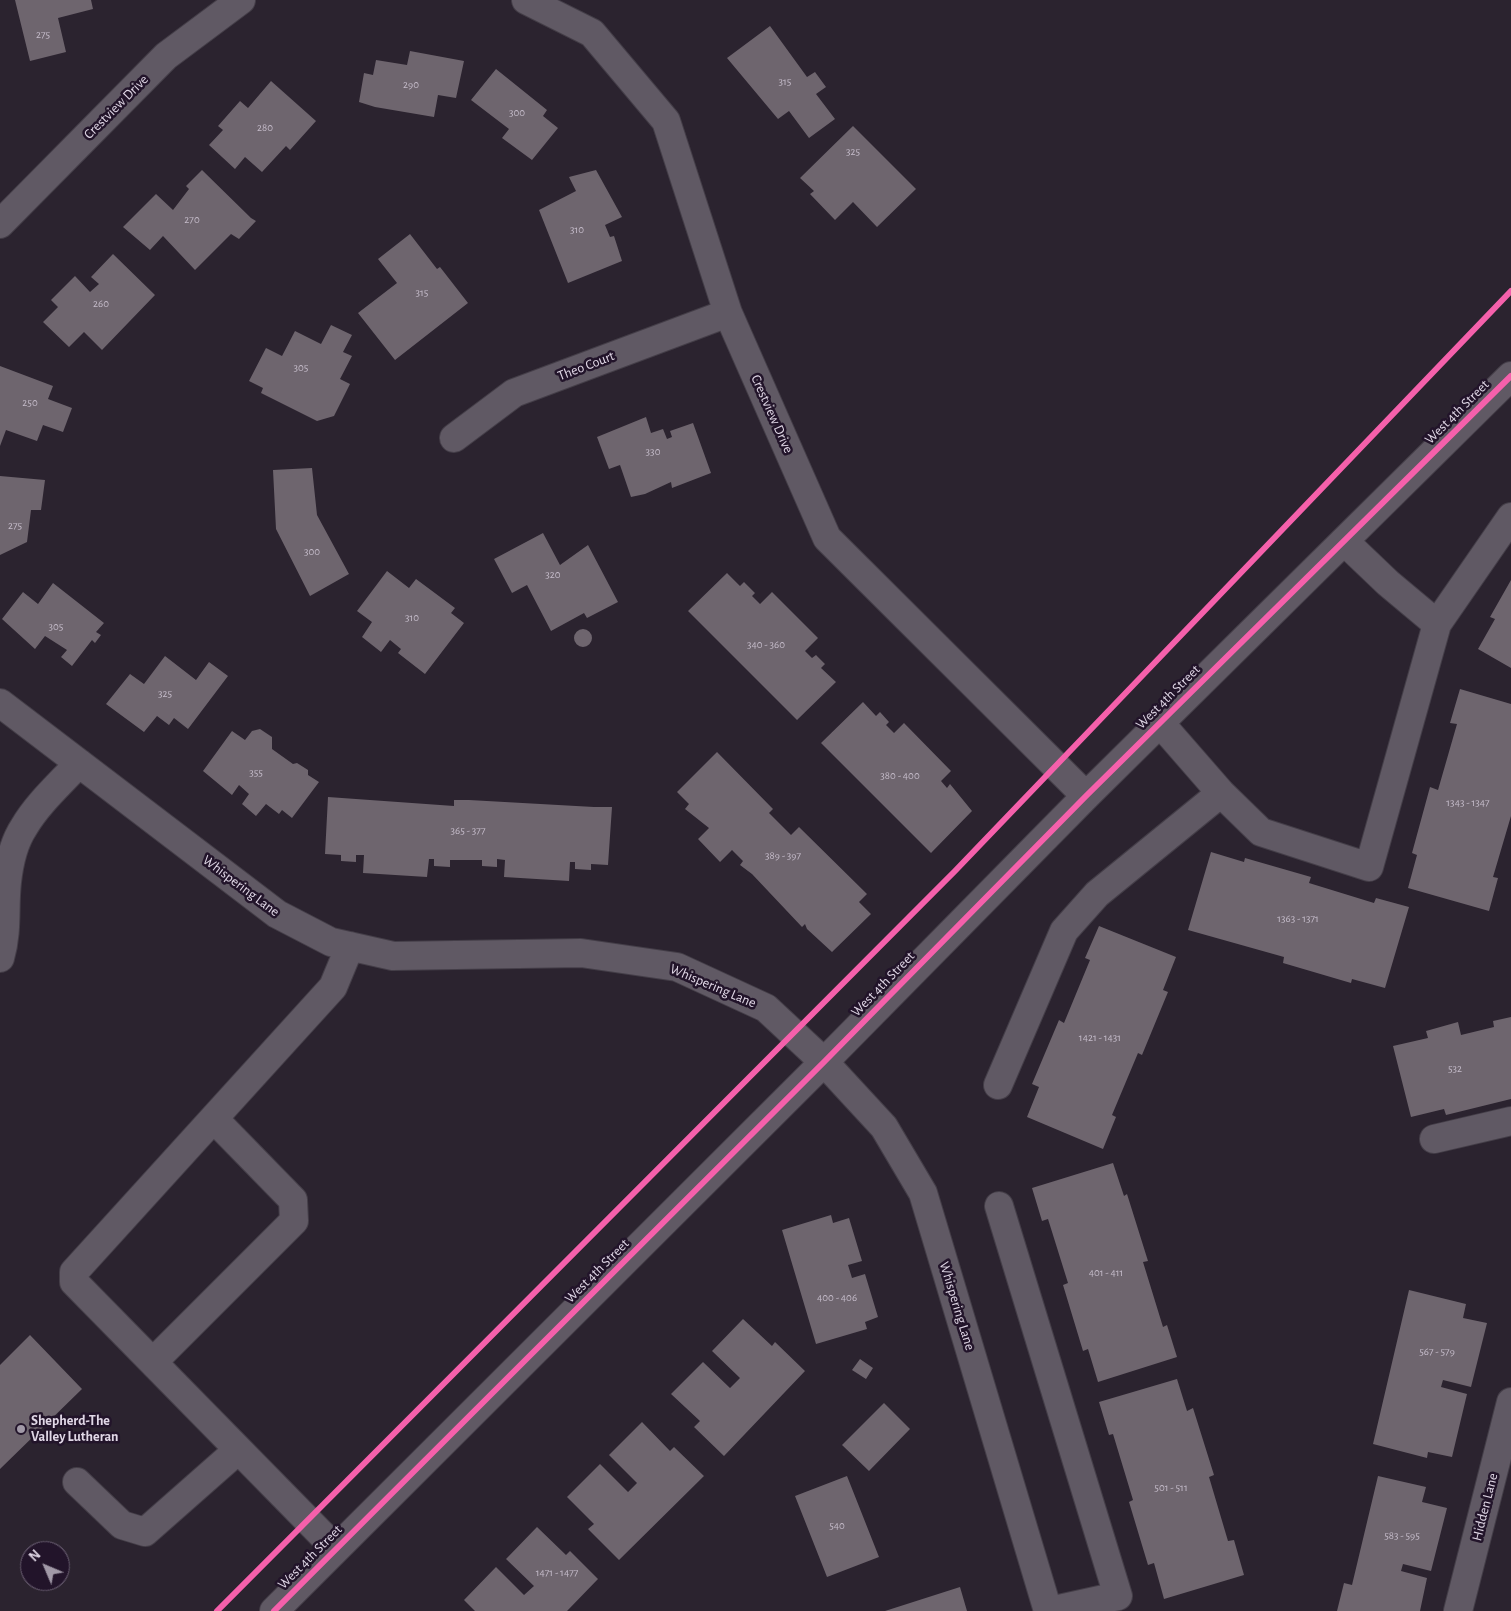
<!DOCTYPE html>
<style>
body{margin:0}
#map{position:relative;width:1511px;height:1611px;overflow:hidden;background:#2b232f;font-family:"Alegreya Sans",sans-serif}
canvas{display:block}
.north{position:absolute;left:20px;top:1541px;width:50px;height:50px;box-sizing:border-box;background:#22142a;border:1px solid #6e6276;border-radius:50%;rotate:315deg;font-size:14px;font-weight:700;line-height:20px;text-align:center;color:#e1d8e7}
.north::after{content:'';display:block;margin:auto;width:18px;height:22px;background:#a199a7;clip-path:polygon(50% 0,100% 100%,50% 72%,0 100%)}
</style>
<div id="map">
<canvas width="1511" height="1611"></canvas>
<div class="north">N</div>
</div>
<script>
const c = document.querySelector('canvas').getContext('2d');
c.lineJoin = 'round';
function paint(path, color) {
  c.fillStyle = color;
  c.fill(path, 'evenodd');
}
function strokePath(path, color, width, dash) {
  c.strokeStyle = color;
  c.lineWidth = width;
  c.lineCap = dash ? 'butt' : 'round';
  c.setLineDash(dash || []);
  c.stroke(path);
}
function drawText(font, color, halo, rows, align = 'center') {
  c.font = font + ' "Alegreya Sans",sans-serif';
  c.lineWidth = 5;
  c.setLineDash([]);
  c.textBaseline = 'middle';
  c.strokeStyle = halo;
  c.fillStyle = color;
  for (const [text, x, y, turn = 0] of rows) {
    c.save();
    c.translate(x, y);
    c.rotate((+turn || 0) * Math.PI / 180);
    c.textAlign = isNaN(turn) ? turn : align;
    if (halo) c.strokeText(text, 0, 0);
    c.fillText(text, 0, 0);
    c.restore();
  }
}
const building = new Path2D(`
 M 15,0 L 91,0 L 93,9 L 58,18 L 66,52 L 30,61 Z
 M 770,26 L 807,77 L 815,72 L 826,87 L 816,94 L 835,119 L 809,138 L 789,111 L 778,119 L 727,58 Z
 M 410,51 L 464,61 L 456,98 L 438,95 L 434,117 L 375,107 L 359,102 L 364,73 L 373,75 L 376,60 L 407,65 Z
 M 496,69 L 547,110 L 543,116 L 558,128 L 532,160 L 502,138 L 509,129 L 471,100 Z
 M 271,81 L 316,121 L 290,150 L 286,146 L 262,172 L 245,157 L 235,169 L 209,145 L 223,130 L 218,126 L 240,101 L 248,108 Z
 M 853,126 L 916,189 L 877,227 L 853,202 L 835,220 L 810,194 L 814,191 L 800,178 Z
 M 202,170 L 251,218 L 256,221 L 239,239 L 231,234 L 195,270 L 163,236 L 150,250 L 123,227 L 156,194 L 173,210 L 189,189 L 186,186 Z
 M 596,170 L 622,217 L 605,225 L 610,237 L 614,236 L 622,261 L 568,283 L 539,210 L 576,191 L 569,177 Z
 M 410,234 L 437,269 L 440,267 L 468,303 L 395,360 L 358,313 L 397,283 L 378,259 Z
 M 113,254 L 155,295 L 102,350 L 84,332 L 69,347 L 43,322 L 58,307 L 51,300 L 75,276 L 90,292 L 99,284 L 91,277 Z
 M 331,325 L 352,335 L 343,352 L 352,356 L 340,379 L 350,384 L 334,416 L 317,421 L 261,393 L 263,388 L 249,381 L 266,348 L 282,356 L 295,331 L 321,344 Z
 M 0,366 L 53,386 L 48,399 L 72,408 L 63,432 L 43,425 L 37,441 L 6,430 L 0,446 Z
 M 646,417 L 651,433 L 663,429 L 667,439 L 672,437 L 670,431 L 693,423 L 711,473 L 672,488 L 671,482 L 645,494 L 631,497 L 620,465 L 609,469 L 597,437 Z
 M 312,468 L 317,515 L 349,574 L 310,596 L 276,529 L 273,470 Z
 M 0,476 L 45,480 L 41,510 L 31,510 L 27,542 L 0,555 Z
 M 543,533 L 560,565 L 588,545 L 618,602 L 587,618 L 584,613 L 551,631 L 527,585 L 512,593 L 494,559 Z
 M 387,571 L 409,588 L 416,579 L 455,608 L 451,613 L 464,623 L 425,674 L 398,653 L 401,649 L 390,640 L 381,652 L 362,637 L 372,622 L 357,611 Z
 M 727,573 L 740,586 L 744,582 L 755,593 L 752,596 L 760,604 L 772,592 L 818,638 L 805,651 L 812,658 L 816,655 L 825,664 L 821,668 L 836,682 L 797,720 L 688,611 Z
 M 1511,580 L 1511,668 L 1478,649 L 1495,619 L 1490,617 Z
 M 53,583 L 104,623 L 96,632 L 101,635 L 95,643 L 92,640 L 72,666 L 61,657 L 67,650 L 45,636 L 35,649 L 2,619 L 23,592 L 38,604 Z
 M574 638a9 9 0 1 1 18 0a9 9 0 1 1-18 0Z
 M 165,656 L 196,680 L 209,662 L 228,676 L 188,729 L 174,718 L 169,725 L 157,716 L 144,732 L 106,704 L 130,674 L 144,684 Z
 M 1460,689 L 1511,704 L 1511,816 L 1493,877 L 1498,878 L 1489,911 L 1408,888 L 1417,855 L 1412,853 L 1430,787 L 1438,790 L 1457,724 L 1450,723 Z
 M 863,702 L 876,716 L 880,712 L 889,722 L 886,725 L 894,733 L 904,723 L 951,771 L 941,781 L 947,788 L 950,784 L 972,811 L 931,853 L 821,743 Z
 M 260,729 L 272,737 L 272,749 L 293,764 L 297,763 L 308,770 L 308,775 L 319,782 L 292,818 L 282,810 L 279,814 L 266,804 L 256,816 L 242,804 L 249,794 L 239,785 L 232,795 L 203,771 L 232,731 L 245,740 L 252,731 Z
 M 717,752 L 773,809 L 769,813 L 791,835 L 799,827 L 867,894 L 859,902 L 871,914 L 832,952 L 807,929 L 805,924 L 802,927 L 752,874 L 740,865 L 743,861 L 732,850 L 720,862 L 698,839 L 709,828 L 685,809 L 689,804 L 677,792 Z
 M 328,797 L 454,806 L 454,800 L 469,800 L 594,807 L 612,807 L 608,865 L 591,864 L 591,870 L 575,869 L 575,862 L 570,862 L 569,881 L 504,877 L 505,860 L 497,859 L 497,867 L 482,866 L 482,860 L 450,860 L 450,867 L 434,866 L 434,859 L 429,859 L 427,877 L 363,873 L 364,855 L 356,855 L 356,862 L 341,861 L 341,855 L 325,854 Z
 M 1211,852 L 1244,862 L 1245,858 L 1311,877 L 1309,883 L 1374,903 L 1376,898 L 1409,907 L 1385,988 L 1352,979 L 1351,983 L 1283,963 L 1284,957 L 1188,930 Z
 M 1099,926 L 1176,957 L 1163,990 L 1168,992 L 1142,1055 L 1138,1053 L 1112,1115 L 1116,1117 L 1103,1149 L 1027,1117 L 1039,1087 L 1032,1084 L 1059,1020 L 1064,1023 L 1090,960 L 1085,958 Z
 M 1511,1017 L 1511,1099 L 1446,1115 L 1444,1109 L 1411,1117 L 1393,1046 L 1428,1038 L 1426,1031 L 1458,1022 L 1461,1035 L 1494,1027 L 1493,1021 Z
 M 1113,1163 L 1124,1196 L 1127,1194 L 1148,1261 L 1143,1262 L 1163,1327 L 1167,1325 L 1177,1357 L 1098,1382 L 1088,1349 L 1083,1351 L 1063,1285 L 1068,1283 L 1048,1219 L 1042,1221 L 1032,1188 Z
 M 831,1215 L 833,1223 L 849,1218 L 862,1261 L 848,1265 L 852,1278 L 865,1274 L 878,1317 L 865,1322 L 867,1329 L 816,1344 L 782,1230 Z
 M 1409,1290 L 1466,1304 L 1463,1318 L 1487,1323 L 1471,1387 L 1443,1380 L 1441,1387 L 1467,1394 L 1452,1457 L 1428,1452 L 1427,1458 L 1373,1444 Z
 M 743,1319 L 772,1346 L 775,1342 L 805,1371 L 724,1456 L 694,1427 L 700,1421 L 671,1394 L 703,1362 L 730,1388 L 740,1378 L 712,1351 Z
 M 30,1335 L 82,1389 L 0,1469 L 0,1365 Z
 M 860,1359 L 873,1368 L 866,1379 L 852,1370 Z
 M 1177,1379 L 1187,1411 L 1193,1408 L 1214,1475 L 1209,1477 L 1228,1541 L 1234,1540 L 1244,1575 L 1164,1599 L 1154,1563 L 1148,1565 L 1129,1502 L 1133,1500 L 1113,1434 L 1109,1435 L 1099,1402 Z
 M 884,1403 L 910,1429 L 869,1471 L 842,1445 Z
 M 642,1422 L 670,1451 L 674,1447 L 704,1476 L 619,1560 L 588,1529 L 594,1524 L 567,1497 L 600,1464 L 628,1492 L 637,1483 L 609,1455 Z
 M 847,1476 L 879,1557 L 827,1577 L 795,1496 Z
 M 1378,1476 L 1426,1487 L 1422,1502 L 1447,1508 L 1431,1571 L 1403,1564 L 1401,1571 L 1427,1578 L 1420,1611 L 1337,1611 L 1344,1583 L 1352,1585 Z
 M 537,1527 L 566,1555 L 570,1551 L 598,1579 L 567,1611 L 475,1611 L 464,1600 L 496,1567 L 524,1595 L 534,1586 L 506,1559 Z
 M 960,1587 L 967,1611 L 885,1611 Z`);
const minor = new Path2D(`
 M 526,0 L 592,33 L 666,121 L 728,313 L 827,538 L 1086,796
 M 0,224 L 166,56 L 241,0
 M 454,438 L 514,393 L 728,313
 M 1344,541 L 1388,583 L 1437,624
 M 0,703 L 277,914 L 331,942 L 393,956 L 581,953 L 677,967 L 766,1008 L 824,1062 L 884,1127 L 923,1193 L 1048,1611
 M 1160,723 L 1221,793 L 1261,832 L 1369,867 L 1437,624 L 1511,517
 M 0,958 C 8,930 4,908 7,882 C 9,864 14,842 24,827 C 38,803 61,783 79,763
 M 998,1085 L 1064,931 L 1097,894 L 1221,793
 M 1434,1139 L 1511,1121
 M 999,1206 L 1118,1596 L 1050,1611
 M 153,1362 L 294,1221 L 293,1200 L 214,1119
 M 77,1482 L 122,1525 L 145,1532 L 238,1450
 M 336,1549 L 74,1282 L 74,1272 L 333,987 L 350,946
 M 274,1611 L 824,1062 L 1086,796 L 1511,376
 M 1458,1611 L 1511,1402`);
const cycleway = new Path2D(`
 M 217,1611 L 955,871 L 1511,291
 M 274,1611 L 824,1062 L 1086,796 L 1511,376`);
const markers = [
 [21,1429,5,"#a199a7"]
];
const numberNames = [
 ["275",43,35],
 ["315",785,82],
 ["290",411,85],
 ["300",517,113],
 ["280",265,128],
 ["325",853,152],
 ["270",192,220],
 ["310",577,230],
 ["315",422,293],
 ["260",101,304],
 ["305",301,368],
 ["250",30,403],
 ["330",653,452],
 ["275",15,526],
 ["300",312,552],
 ["320",553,575],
 ["310",412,618],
 ["305",56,627],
 ["340 - 360",766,645],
 ["325",165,694],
 ["355",256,773],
 ["380 - 400",900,776],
 ["1343 - 1347",1468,803],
 ["365 - 377",468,831],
 ["389 - 397",783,856],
 ["1363 - 1371",1298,919],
 ["1421 - 1431",1100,1038],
 ["532",1455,1069],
 ["401 - 411",1106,1273],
 ["400 - 406",837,1298],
 ["567 - 579",1437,1352],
 ["501 - 511",1171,1488],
 ["540",837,1526],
 ["583 - 595",1402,1536],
 ["1471 - 1477",557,1573]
];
const streetNames = [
 ["Crestview Drive",116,107,-45],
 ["Theo Court",586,366,-21],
 ["West 4th Street",1457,412,-45],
 ["Crestview Drive",772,414,66],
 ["West 4th Street",1168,697,-45],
 ["Whispering Lane",241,886,37],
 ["West 4th Street",883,984,-46],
 ["Whispering Lane",713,986,23],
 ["West 4th Street",597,1271,-45],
 ["Whispering Lane",957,1306,73],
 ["Hidden Lane",1485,1507,-76],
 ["West 4th Street",310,1557,-45]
];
const poiNames = [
 ["Shepherd-The",31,1421],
 ["Valley Lutheran",31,1437]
];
paint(building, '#6e656e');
strokePath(minor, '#443e48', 30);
strokePath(minor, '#605964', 28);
strokePath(cycleway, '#f560ab', 6);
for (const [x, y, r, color] of markers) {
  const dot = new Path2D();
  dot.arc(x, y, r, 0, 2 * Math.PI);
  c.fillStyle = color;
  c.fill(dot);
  strokePath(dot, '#22142a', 2);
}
drawText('11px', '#c4bbc9', null, numberNames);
drawText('14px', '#e1d8e7', '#22142a', streetNames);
drawText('bold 14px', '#e1d8e7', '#22142a', poiNames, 'left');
</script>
